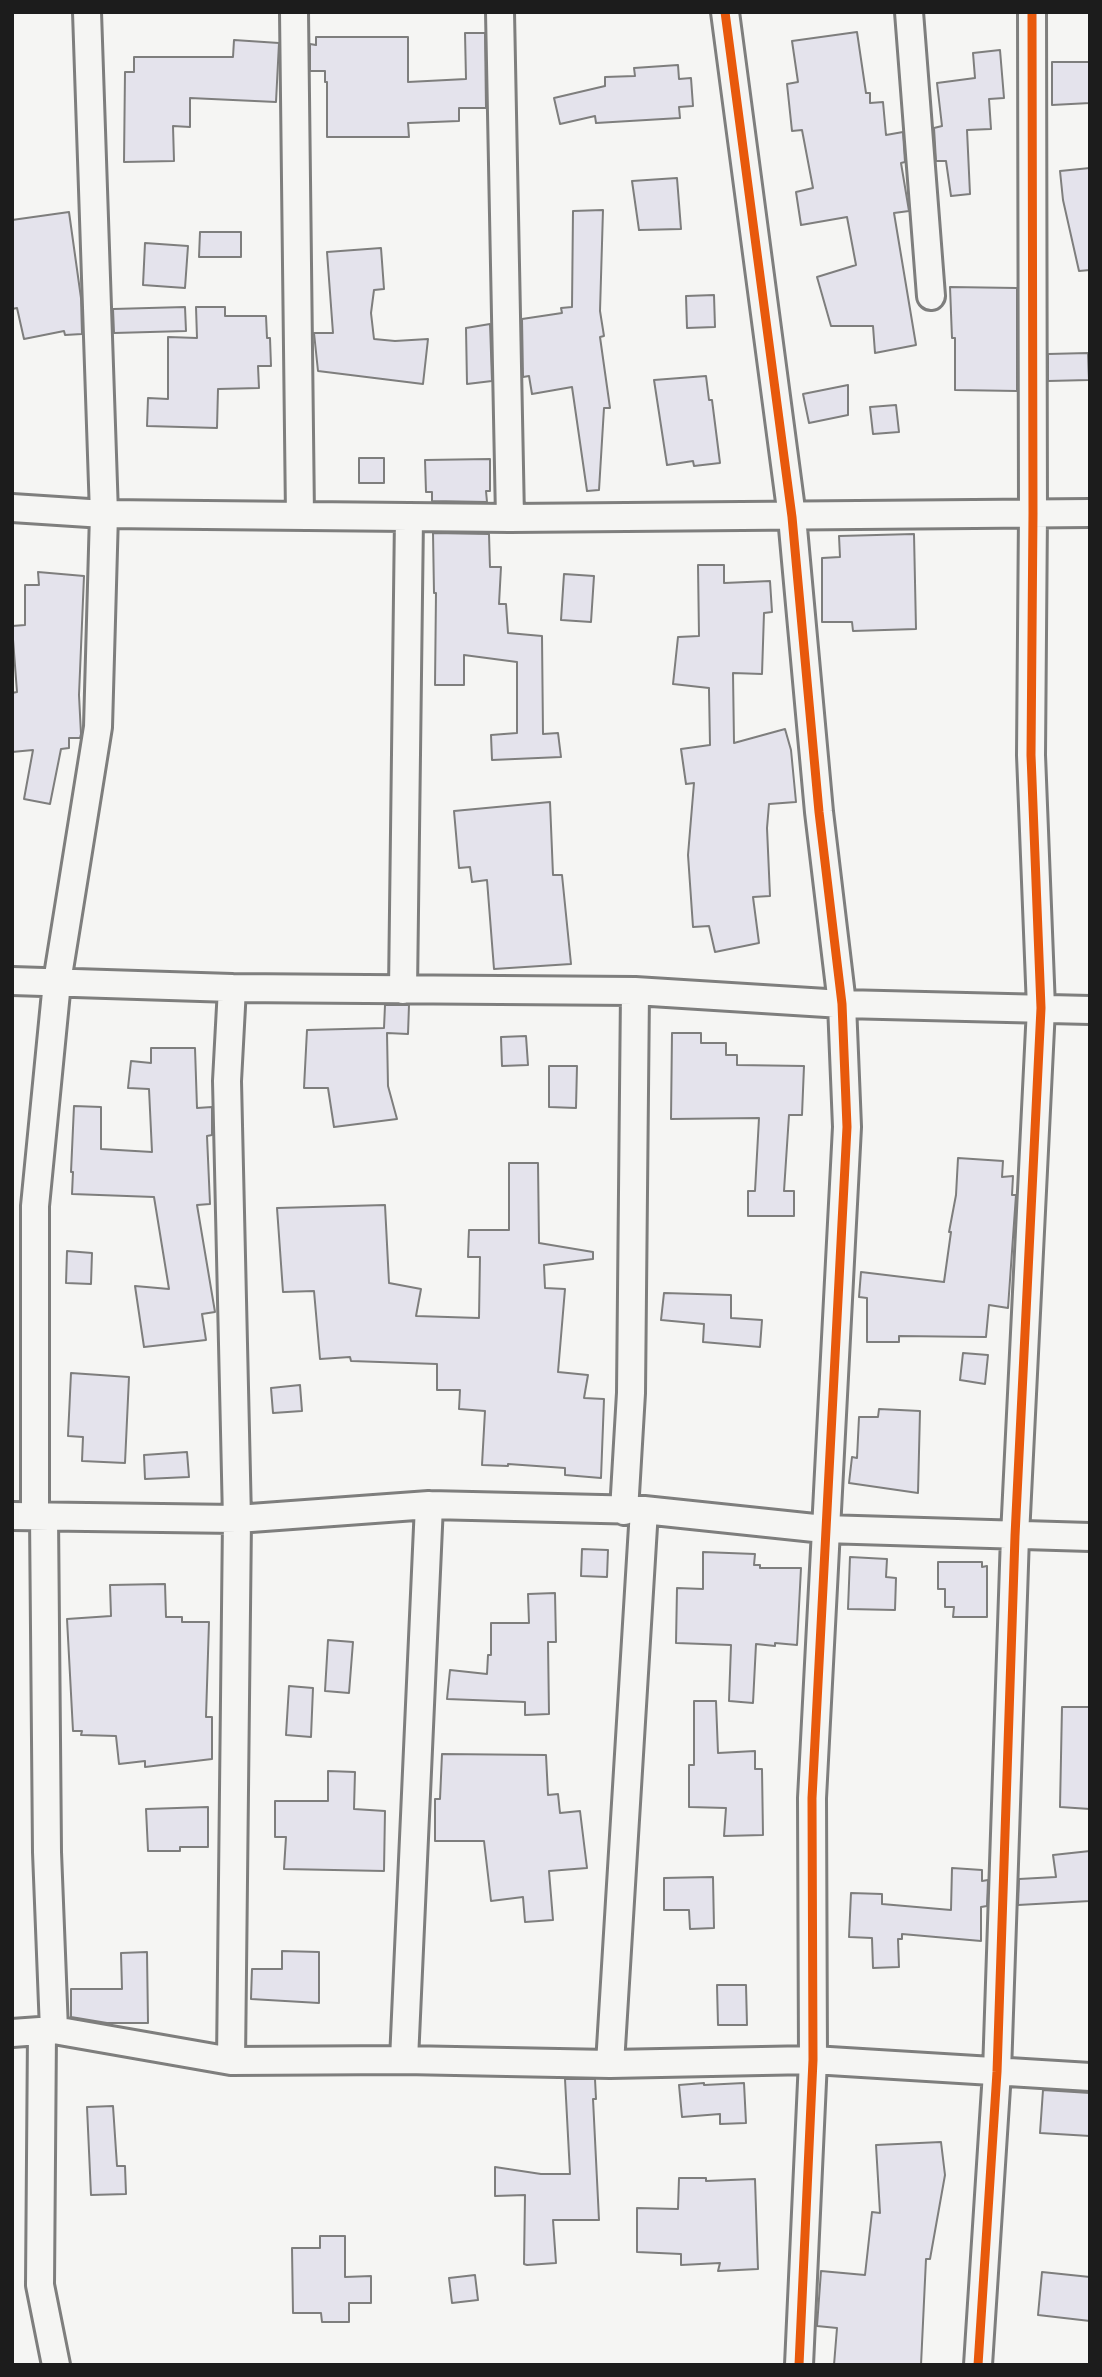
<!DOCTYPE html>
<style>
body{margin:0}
#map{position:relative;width:1102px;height:2377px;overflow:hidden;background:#f5f5f3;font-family:Delius,sans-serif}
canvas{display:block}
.frame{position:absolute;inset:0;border:14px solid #1c1c1c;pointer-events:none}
</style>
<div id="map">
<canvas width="1102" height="2377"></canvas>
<div class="frame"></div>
</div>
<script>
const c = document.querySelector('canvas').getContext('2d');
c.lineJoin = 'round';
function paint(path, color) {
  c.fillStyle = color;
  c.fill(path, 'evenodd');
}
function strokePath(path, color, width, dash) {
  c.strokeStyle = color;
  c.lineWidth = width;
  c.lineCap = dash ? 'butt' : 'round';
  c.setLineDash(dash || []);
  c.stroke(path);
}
const building = new Path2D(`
 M 857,32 L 866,93 L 870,93 L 870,103 L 883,102 L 886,135 L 903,132 L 905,162 L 901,163 L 909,211 L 894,213 L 916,345 L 875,353 L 873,326 L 831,326 L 817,277 L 856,265 L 847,217 L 801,225 L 796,192 L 813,188 L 802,130 L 792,131 L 787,84 L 798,82 L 792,41 Z
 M 465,33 L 485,33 L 486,108 L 459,108 L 459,121 L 408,123 L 409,137 L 327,137 L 327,82 L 325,82 L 325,71 L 310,71 L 310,44 L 316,45 L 316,37 L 408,37 L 408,82 L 466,79 Z
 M 234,40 L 279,43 L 276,102 L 190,98 L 190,127 L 173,126 L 174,161 L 124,162 L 125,72 L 134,72 L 134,57 L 233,57 Z
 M 1000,50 L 1004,98 L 989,99 L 991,129 L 967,130 L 970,194 L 951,196 L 946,161 L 936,161 L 934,128 L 942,126 L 937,83 L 975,78 L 973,53 Z
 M 1052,62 L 1090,62 L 1090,103 L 1052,105 Z
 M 678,65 L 679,79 L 691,78 L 693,106 L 679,107 L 680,118 L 596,123 L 595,116 L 560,124 L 554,98 L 605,86 L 605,77 L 635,76 L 634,68 Z
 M 1090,168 L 1090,270 L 1079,271 L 1063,200 L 1060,171 Z
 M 677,178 L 681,229 L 639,230 L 632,181 Z
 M 603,210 L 600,311 L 604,336 L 600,337 L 610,408 L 604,408 L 599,490 L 587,491 L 572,387 L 532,394 L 529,376 L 523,377 L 522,319 L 562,313 L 561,308 L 572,307 L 573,211 Z
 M 69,212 L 81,298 L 82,334 L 65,335 L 64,331 L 24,339 L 17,308 L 12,309 L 12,220 Z
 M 200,232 L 241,232 L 241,257 L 199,257 Z
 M 145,243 L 188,246 L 185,288 L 143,285 Z
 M 381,248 L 384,289 L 374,290 L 371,313 L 374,339 L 395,341 L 428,339 L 423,384 L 318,371 L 314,333 L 333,333 L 327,252 Z
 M 950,287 L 1017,288 L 1017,391 L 955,390 L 955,338 L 952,338 Z
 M 714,295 L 715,327 L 687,328 L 686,296 Z
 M 185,307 L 186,331 L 114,333 L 113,309 Z
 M 196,307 L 225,307 L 225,316 L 266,316 L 267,338 L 270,338 L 271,366 L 258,366 L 259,388 L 218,389 L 217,428 L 147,426 L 148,398 L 168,399 L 168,337 L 197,338 Z
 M 490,324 L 492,381 L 467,384 L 466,328 Z
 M 1088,353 L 1089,380 L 1048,381 L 1048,354 Z
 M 706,376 L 709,400 L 712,400 L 720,463 L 694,466 L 693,461 L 667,465 L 654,380 Z
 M 848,385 L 848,415 L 809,423 L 803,394 Z
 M 896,405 L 899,432 L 873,434 L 870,407 Z
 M 359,458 L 384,458 L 384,483 L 359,483 Z
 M 490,459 L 490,491 L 486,491 L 487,502 L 432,501 L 432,492 L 426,492 L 425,460 Z
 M 433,533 L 489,534 L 490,567 L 501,567 L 499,604 L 506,604 L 508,633 L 542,636 L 543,734 L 558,733 L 561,757 L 492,760 L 491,735 L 517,733 L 517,662 L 464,655 L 464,685 L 435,685 L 436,593 L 434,593 Z
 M 914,534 L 916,629 L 853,631 L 852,622 L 822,622 L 822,558 L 840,557 L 839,536 Z
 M 698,565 L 724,565 L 724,583 L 770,581 L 772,612 L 764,613 L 762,674 L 733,673 L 734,743 L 785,729 L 791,750 L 796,802 L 769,804 L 767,828 L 770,896 L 753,897 L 759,943 L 715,952 L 709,926 L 693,927 L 688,855 L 694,783 L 686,784 L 681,749 L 710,745 L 709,690 L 709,688 L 673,684 L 678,637 L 699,636 Z
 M 38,572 L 84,576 L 79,695 L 81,734 L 80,738 L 69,738 L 69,748 L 61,749 L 50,804 L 24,799 L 33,750 L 12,752 L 12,693 L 17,692 L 12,626 L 25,625 L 25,585 L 39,585 Z
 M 564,574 L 594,576 L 591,622 L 561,620 Z
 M 550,802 L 553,875 L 562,875 L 571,964 L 494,969 L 487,880 L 472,882 L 470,867 L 459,868 L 454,811 Z
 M 385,1005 L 409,1005 L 408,1034 L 387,1033 L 388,1086 L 397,1119 L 334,1127 L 328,1088 L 304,1088 L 307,1030 L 384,1028 Z
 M 672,1033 L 701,1033 L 701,1043 L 726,1043 L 726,1055 L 737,1055 L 737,1065 L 804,1066 L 802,1115 L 789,1115 L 784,1191 L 794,1191 L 794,1216 L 748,1216 L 748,1191 L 755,1191 L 759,1118 L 671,1119 Z
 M 526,1036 L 528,1065 L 502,1066 L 501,1037 Z
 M 151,1048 L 195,1048 L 197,1108 L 212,1107 L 212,1135 L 207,1136 L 210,1204 L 197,1205 L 215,1312 L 202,1314 L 206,1340 L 144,1347 L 135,1286 L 169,1289 L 154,1197 L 72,1194 L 73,1172 L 71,1172 L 74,1106 L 101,1107 L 101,1149 L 152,1152 L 149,1089 L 128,1088 L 131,1061 L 151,1063 Z
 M 549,1066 L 577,1066 L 576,1108 L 549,1107 Z
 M 958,1158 L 1003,1161 L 1002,1177 L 1013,1176 L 1012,1195 L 1016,1195 L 1008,1308 L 989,1305 L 986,1337 L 899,1336 L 899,1342 L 867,1342 L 867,1298 L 859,1297 L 861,1272 L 944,1282 L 951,1232 L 949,1232 L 956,1195 Z
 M 509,1163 L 538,1163 L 539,1243 L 593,1252 L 593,1259 L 544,1265 L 545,1288 L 565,1289 L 558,1372 L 588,1375 L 584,1398 L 604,1399 L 601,1478 L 565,1475 L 565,1468 L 508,1464 L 508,1466 L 482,1465 L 485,1411 L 459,1409 L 460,1390 L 437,1390 L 437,1364 L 351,1361 L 350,1357 L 320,1359 L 314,1291 L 283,1292 L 277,1208 L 385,1205 L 389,1283 L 421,1289 L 416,1316 L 479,1318 L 480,1257 L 468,1257 L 469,1230 L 509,1230 Z
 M 67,1251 L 92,1253 L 91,1284 L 66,1283 Z
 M 664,1293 L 731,1295 L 731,1318 L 762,1320 L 760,1347 L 703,1342 L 704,1324 L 661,1320 Z
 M 963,1353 L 988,1355 L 985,1384 L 960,1380 Z
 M 71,1373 L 129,1377 L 125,1463 L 82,1461 L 83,1437 L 68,1436 Z
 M 300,1385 L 302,1411 L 273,1413 L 271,1388 Z
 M 879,1409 L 920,1411 L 918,1493 L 849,1483 L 852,1457 L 857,1458 L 859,1417 L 878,1417 Z
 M 187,1452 L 189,1477 L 145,1479 L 144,1455 Z
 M 582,1549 L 608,1550 L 607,1577 L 581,1576 Z
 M 703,1552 L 755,1554 L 754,1565 L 760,1565 L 760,1568 L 801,1568 L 797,1645 L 775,1643 L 775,1646 L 756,1644 L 753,1703 L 729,1701 L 731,1645 L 676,1643 L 677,1588 L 703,1589 Z
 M 850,1557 L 887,1559 L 886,1577 L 896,1578 L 895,1610 L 848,1609 Z
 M 938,1562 L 982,1562 L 982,1567 L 987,1566 L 987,1617 L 953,1617 L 954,1607 L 945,1607 L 945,1589 L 938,1589 Z
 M 165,1584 L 166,1617 L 182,1617 L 182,1622 L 209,1622 L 206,1717 L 212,1717 L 212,1759 L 145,1767 L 145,1761 L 119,1764 L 116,1736 L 81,1735 L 82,1731 L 73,1731 L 67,1619 L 111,1616 L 110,1585 Z
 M 555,1593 L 556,1642 L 548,1642 L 549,1714 L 525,1715 L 525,1702 L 447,1699 L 450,1670 L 487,1674 L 488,1655 L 491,1655 L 491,1623 L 529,1623 L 528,1594 Z
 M 328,1640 L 353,1642 L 349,1693 L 325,1691 Z
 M 289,1686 L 313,1688 L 311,1737 L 286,1735 Z
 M 694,1701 L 716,1701 L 718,1753 L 755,1751 L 755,1769 L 762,1769 L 763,1835 L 724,1836 L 726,1808 L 689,1807 L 689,1765 L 694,1765 Z
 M 1062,1707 L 1090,1707 L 1090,1809 L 1060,1807 Z
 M 442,1754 L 546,1755 L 548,1795 L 558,1794 L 560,1813 L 580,1811 L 587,1868 L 549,1871 L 553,1920 L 525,1922 L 523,1897 L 491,1901 L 484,1841 L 435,1841 L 435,1799 L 440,1799 Z
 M 328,1771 L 355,1772 L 354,1809 L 385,1811 L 384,1871 L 284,1869 L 286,1837 L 275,1837 L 275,1801 L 328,1801 Z
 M 208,1807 L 208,1847 L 180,1847 L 180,1851 L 148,1851 L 146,1809 Z
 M 1090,1851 L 1090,1901 L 1018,1905 L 1019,1879 L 1056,1877 L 1053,1855 Z
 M 952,1868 L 982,1870 L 982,1881 L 988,1880 L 987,1906 L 981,1907 L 981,1941 L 902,1934 L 902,1939 L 898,1939 L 899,1967 L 873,1968 L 872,1938 L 849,1937 L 851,1893 L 882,1894 L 882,1904 L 951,1910 Z
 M 713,1877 L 714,1928 L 690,1929 L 689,1910 L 664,1910 L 664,1878 Z
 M 282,1951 L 319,1952 L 319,2003 L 251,1999 L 252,1969 L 282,1969 Z
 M 147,1952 L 148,2023 L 107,2023 L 71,2017 L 71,1989 L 122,1989 L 121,1953 Z
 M 717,1985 L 746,1985 L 747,2025 L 718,2025 Z
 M 565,2079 L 595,2079 L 596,2099 L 593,2099 L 599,2220 L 553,2220 L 556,2263 L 527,2265 L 524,2264 L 525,2195 L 495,2196 L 495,2167 L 541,2174 L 570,2174 Z
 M 704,2083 L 704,2085 L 744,2083 L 746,2123 L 720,2124 L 720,2114 L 682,2117 L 679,2085 Z
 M 1043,2090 L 1090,2093 L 1090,2136 L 1040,2133 Z
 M 113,2106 L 117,2166 L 125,2166 L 126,2194 L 91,2195 L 87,2107 Z
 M 941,2142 L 945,2175 L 930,2259 L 926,2259 L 921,2365 L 834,2365 L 837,2328 L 817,2326 L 821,2271 L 865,2275 L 872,2212 L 880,2213 L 876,2145 Z
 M 679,2178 L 706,2178 L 706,2181 L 755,2179 L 758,2269 L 718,2271 L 720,2263 L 681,2265 L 681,2254 L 637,2252 L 637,2208 L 678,2209 Z
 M 320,2236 L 345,2236 L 345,2277 L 371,2276 L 371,2303 L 349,2303 L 349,2322 L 322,2322 L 321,2313 L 293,2313 L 292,2248 L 320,2248 Z
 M 1042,2272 L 1090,2277 L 1090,2321 L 1038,2315 Z
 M 475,2275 L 478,2300 L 452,2303 L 449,2278 Z`);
const street = new Path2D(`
 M 294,12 L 300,516
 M 500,12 L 510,518
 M 725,12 L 792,517 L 819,812 L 842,1004 L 847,1127 L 812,1798 L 813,2060 L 799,2365
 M 909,12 L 931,296
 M 12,508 L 104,514 L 510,518 L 1090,513
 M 12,981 L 232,988 L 635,991 L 842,1004 L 1090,1010
 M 403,990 L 409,517
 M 624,1511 L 631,1393 L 635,991
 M 12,1516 L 237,1519 L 429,1505 L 644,1510 L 824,1529 L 1090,1537
 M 35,1516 L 35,1206 L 57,982 L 98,727 L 104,514 L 87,12
 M 44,1516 L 47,1852 L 54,2030
 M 42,2032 L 40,2285 L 56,2365
 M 12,2033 L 54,2030 L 231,2061 L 404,2060 L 610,2064 L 813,2060 L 1090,2077
 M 404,2060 L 429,1505
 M 231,2061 L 237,1519 L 227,1081 L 232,988
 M 610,2064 L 644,1510
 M 978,2365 L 997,2072 L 1015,1536 L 1041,1008 L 1031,755 L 1033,513 L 1032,12`);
const cycleway = new Path2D(`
 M 725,12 L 792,517 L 819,812 L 842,1004 L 847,1127 L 812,1798 L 813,2060 L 799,2365
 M 978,2365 L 997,2072 L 1015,1536 L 1041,1008 L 1031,755 L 1033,513 L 1032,12`);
paint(building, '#e4e3ec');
strokePath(building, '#7e7e7d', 2);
strokePath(street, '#7e7e7d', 32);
strokePath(street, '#f5f5f3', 26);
strokePath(cycleway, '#e8590c', 9);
</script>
